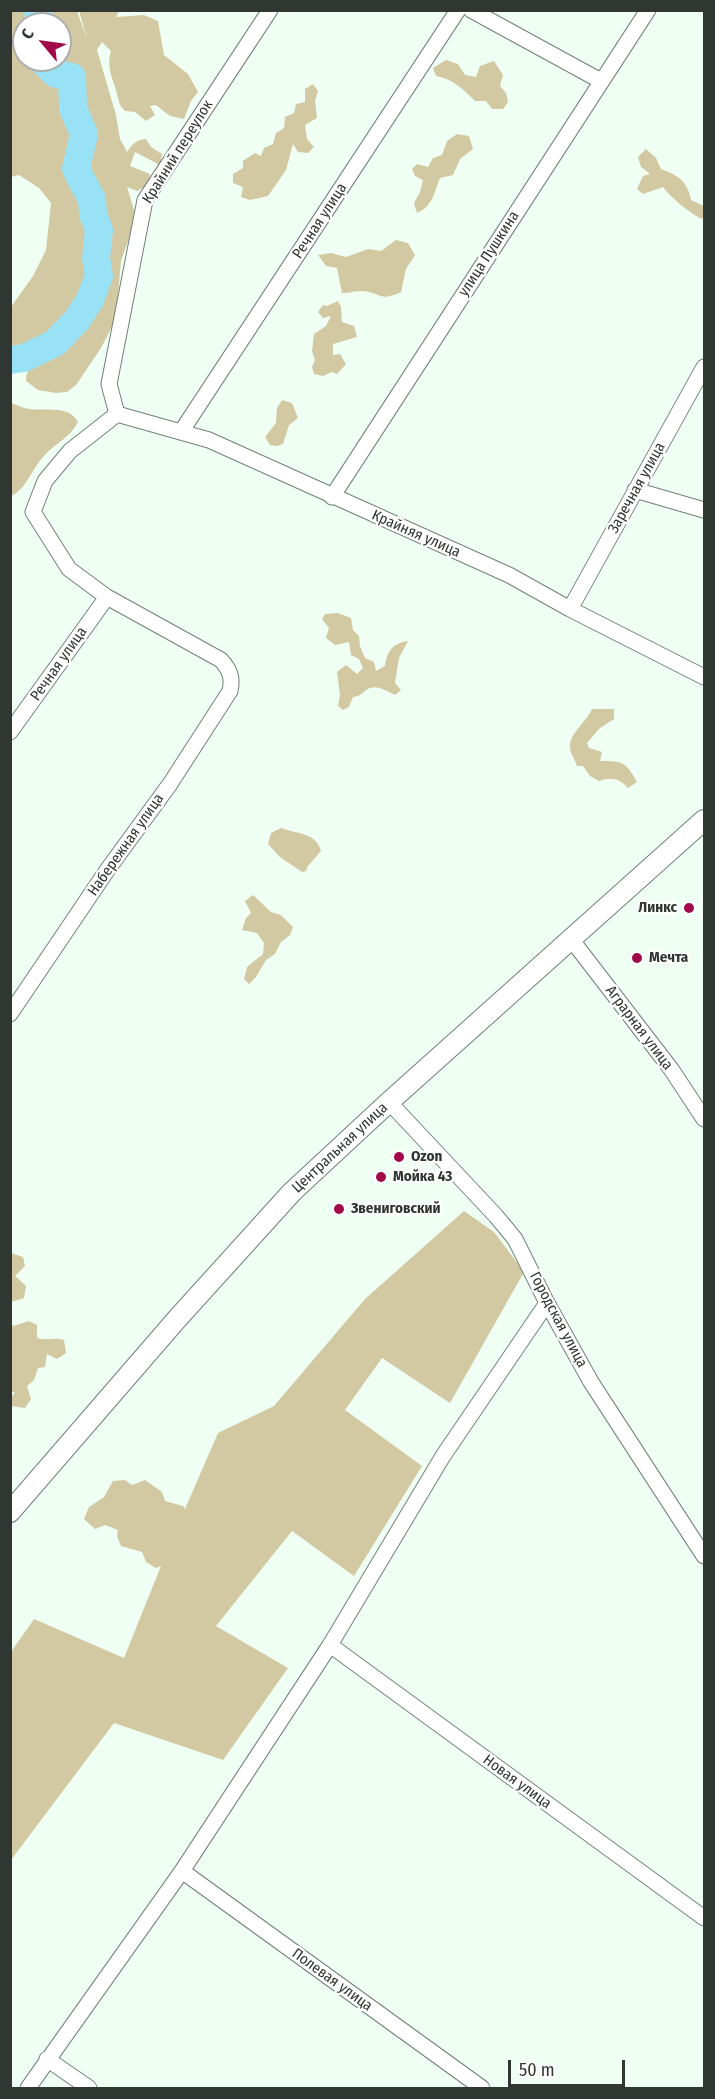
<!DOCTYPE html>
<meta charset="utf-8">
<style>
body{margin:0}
#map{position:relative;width:715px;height:2099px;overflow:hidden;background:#effff4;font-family:"Fira Sans Condensed",sans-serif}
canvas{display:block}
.frame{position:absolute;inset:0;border:12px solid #303632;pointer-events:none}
.north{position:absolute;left:12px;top:12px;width:60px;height:60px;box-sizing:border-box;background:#fff;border:2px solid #acafad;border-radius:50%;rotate:299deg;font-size:16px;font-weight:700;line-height:24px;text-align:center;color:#303632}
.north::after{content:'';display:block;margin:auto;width:21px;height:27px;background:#a1094b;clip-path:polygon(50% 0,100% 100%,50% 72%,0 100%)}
.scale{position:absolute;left:508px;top:2060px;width:117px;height:27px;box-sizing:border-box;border:3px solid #303632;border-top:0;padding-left:8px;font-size:18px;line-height:21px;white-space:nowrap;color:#303632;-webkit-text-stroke:4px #fff;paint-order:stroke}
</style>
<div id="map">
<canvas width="715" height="2099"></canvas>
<div class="frame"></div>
<div class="north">С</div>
<div class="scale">50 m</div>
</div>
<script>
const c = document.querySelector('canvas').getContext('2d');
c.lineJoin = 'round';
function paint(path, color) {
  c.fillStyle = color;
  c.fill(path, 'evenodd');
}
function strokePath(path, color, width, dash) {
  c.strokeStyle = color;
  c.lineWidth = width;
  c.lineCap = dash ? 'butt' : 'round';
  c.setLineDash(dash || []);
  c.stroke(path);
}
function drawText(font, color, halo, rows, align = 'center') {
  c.font = font + ' "Fira Sans Condensed",sans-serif';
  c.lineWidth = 4.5;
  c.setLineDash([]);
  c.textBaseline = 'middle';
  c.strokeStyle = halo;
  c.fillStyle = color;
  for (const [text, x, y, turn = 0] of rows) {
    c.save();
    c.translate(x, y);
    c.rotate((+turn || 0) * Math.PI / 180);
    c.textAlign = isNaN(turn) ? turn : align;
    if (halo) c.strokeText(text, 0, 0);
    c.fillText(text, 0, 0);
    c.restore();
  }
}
const green = new Path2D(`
 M 11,11 L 77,11 L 87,39 L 79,11 L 119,11 L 116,17 L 144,15 L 158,21 L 164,55 L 188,74 L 198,92 L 191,101 L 184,119 L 170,116 L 156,105 L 150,106 L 155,115 L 146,121 L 135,112 L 125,111 C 119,105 119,102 117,94 C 113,78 106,68 111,51 L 102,42 L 97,50 L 116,115 L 120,139 L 127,152 C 132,144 136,140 146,139 L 151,147 L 162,154 L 160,165 L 135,152 L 130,166 L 150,174 L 148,185 L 137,191 L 127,187 L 134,210 L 132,230 L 121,261 L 116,319 L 101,348 L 76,385 L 67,392 L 56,393 L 38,390 L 26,381 C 26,370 31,367 40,362 L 37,352 L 11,357 L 11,307 L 33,276 L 46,250 L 51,203 L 39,188 L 19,175 L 11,177 ZM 24,24 L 60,24 L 60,60 L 24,60 Z
 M 446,60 L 458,64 L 465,75 L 476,77 L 480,66 L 494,61 L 503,75 L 500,86 L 506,93 L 508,102 L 503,109 L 492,109 L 486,101 L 475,101 C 463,89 453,79 436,76 L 433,68 Z
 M 313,84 L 318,91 L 315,101 L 317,118 L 305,125 L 307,139 L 314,147 L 308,153 L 298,152 L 293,144 L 286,170 L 268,196 L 250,200 L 241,197 L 243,187 L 233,183 L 233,174 L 243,168 L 243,161 L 255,153 L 261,156 L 264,148 L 273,144 L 276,133 L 284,128 L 285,117 L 294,113 L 296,104 L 305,102 L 305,89 Z
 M 457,134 L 469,136 L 473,149 L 460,159 L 453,175 L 440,178 C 434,193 433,206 417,213 L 414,203 L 420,192 L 423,180 L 415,176 L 412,169 L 417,164 L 428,167 L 433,158 L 442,155 L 447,141 Z
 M 646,149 L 656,158 L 661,169 C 678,175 688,182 691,200 L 704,206 L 704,215 L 702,219 C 692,215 669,196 663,187 L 643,194 L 637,189 L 643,176 L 650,174 L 641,167 L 638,157 Z
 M 396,240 L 408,243 L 415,255 L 406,269 L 401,292 C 380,302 381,293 363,291 C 356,291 349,293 342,293 L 337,268 L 326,266 L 318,255 L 331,253 L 346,257 L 368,249 L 381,251 Z
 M 338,301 L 341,307 L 342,322 L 354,326 L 357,337 L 333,344 L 333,355 L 340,354 L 346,364 L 337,374 L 332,372 L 323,376 L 314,374 L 312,367 L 315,360 L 312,351 L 314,334 L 326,326 L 331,316 L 323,318 L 318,312 L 323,305 L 327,306 Z
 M 282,400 L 292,403 L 298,418 L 289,425 L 283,444 L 277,446 L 270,445 L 265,437 L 276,423 L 277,408 Z
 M 11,403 C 17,405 23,408 29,409 C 46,411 69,405 78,422 C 70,438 55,443 44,456 C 32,468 27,489 11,496 Z
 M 338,613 L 351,618 L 353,630 L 359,636 L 360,646 L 365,658 L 374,662 L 376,671 L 385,666 C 387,651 393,643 408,641 L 399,658 L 395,683 L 401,690 L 395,695 C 386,691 376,683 366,690 C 361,694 360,696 353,697 L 349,707 L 343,710 L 338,706 L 340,695 L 337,672 L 346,665 L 357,674 L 363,668 L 359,659 L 351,655 L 349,642 L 335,645 L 326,638 L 329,628 L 322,619 L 325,614 Z
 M 592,709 L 614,709 L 614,719 L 600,728 L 587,743 L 589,748 L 602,752 L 600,761 C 623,761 626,762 637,782 L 628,788 C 619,778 612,777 599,781 L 590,776 L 583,766 L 577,766 C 575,760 570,753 570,747 C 569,734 587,721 592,709 Z
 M 281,828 C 296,834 316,832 321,851 L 308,866 L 306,871 L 302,872 L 280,857 L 268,844 L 271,833 Z
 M 253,895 L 271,912 L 281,915 L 293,927 L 290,935 L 281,942 L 275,954 L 266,960 L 256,977 L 249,984 L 244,979 L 247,967 L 263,954 L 264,943 L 257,933 L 242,930 L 246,918 L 251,913 L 245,901 Z
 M 464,1211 L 494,1232 L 524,1272 L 450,1403 L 382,1358 L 345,1410 L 422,1466 L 354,1576 L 292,1531 L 216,1626 L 288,1668 L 223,1760 L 114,1723 L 11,1860 L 11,1652 L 34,1619 L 124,1658 L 161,1566 L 156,1568 L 146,1562 L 142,1552 L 121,1546 L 117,1536 L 118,1530 L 105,1525 L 95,1529 L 84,1519 L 89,1507 L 104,1497 L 113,1481 L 125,1480 L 132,1485 L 145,1480 L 162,1492 L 165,1501 L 183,1506 L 185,1509 L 218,1433 L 274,1406 L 365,1299 Z
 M 11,1253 L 23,1257 L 25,1266 L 15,1276 L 26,1286 L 24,1298 L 11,1302 Z
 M 29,1321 L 37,1325 L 37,1338 C 47,1341 55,1337 64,1340 L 66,1353 L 57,1359 L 47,1354 L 45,1367 L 38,1368 L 34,1380 L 27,1386 L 31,1399 L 25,1408 L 11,1406 L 11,1397 L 15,1393 L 11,1391 L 11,1323 L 13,1326 Z`);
const river = new Path2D(`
 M 38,10 L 40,24
 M 10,360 L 24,358 L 55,343 L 77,320 L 90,300 L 99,276 L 96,258 L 99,230 L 93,214 L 92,200 L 76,169 L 84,134 L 73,108 L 72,77 L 56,74 L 42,60`);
const minor = new Path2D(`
 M 471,10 L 601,81
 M 117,414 L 209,440 L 509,575 L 570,609 L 704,677
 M 117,414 L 109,384 L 145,200 L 270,10
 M 181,432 L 458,10
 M 635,490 L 704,510
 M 332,497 L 648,10
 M 570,609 L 704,367
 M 10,732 L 107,597
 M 571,939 L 671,1069 L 704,1119
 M 10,1014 L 108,869 L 170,784 L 230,691 C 233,678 230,670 221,660 L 107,597 L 69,569 L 33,512 L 45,481 L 70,451 L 117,414
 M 389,1102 L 496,1216 L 515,1239 L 547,1303 L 591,1382 L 704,1556
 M 330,1645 L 704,1918
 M 182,1871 L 482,2088
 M 47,2059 L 89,2088
 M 28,2088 L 182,1871 L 330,1645 L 443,1456 L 547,1303`);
const tertiary = new Path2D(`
 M 10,1512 L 177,1319 L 292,1192 L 389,1102 L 704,820`);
const markers = [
 [689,908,6,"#a1094b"],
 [637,958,6,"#a1094b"],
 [399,1157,6,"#a1094b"],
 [381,1177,6,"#a1094b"],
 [339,1209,6,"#a1094b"]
];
const streetNames = [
 ["Крайний переулок",178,152,-58],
 ["Речная улица",320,221,-57],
 ["улица Пушкина",489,254,-57],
 ["Заречная улица",637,488,-61],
 ["Крайняя улица",416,534,24],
 ["Речная улица",59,664,-55],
 ["Набережная улица",126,845,-55],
 ["Аграрная улица",639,1028,53],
 ["Центральная улица",340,1148,-43],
 ["Городская улица",558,1320,62],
 ["Новая улица",517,1782,36],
 ["Полевая улица",332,1980,36]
];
const poiNames = [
 ["Линкс",677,908,"right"],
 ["Мечта",649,958],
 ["Ozon",411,1157],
 ["Мойка 43",393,1177],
 ["Звениговский",351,1209]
];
paint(green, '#d2c8a1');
strokePath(river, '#99e1f5', 28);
strokePath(minor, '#738177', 17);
strokePath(tertiary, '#738177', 22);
strokePath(minor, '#fff', 15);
strokePath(tertiary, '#fff', 20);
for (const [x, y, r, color] of markers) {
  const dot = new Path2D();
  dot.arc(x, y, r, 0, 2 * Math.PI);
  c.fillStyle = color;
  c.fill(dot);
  strokePath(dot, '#fff', 2);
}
drawText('15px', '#303632', '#fff', streetNames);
drawText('bold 15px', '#303632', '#fff', poiNames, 'left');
</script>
